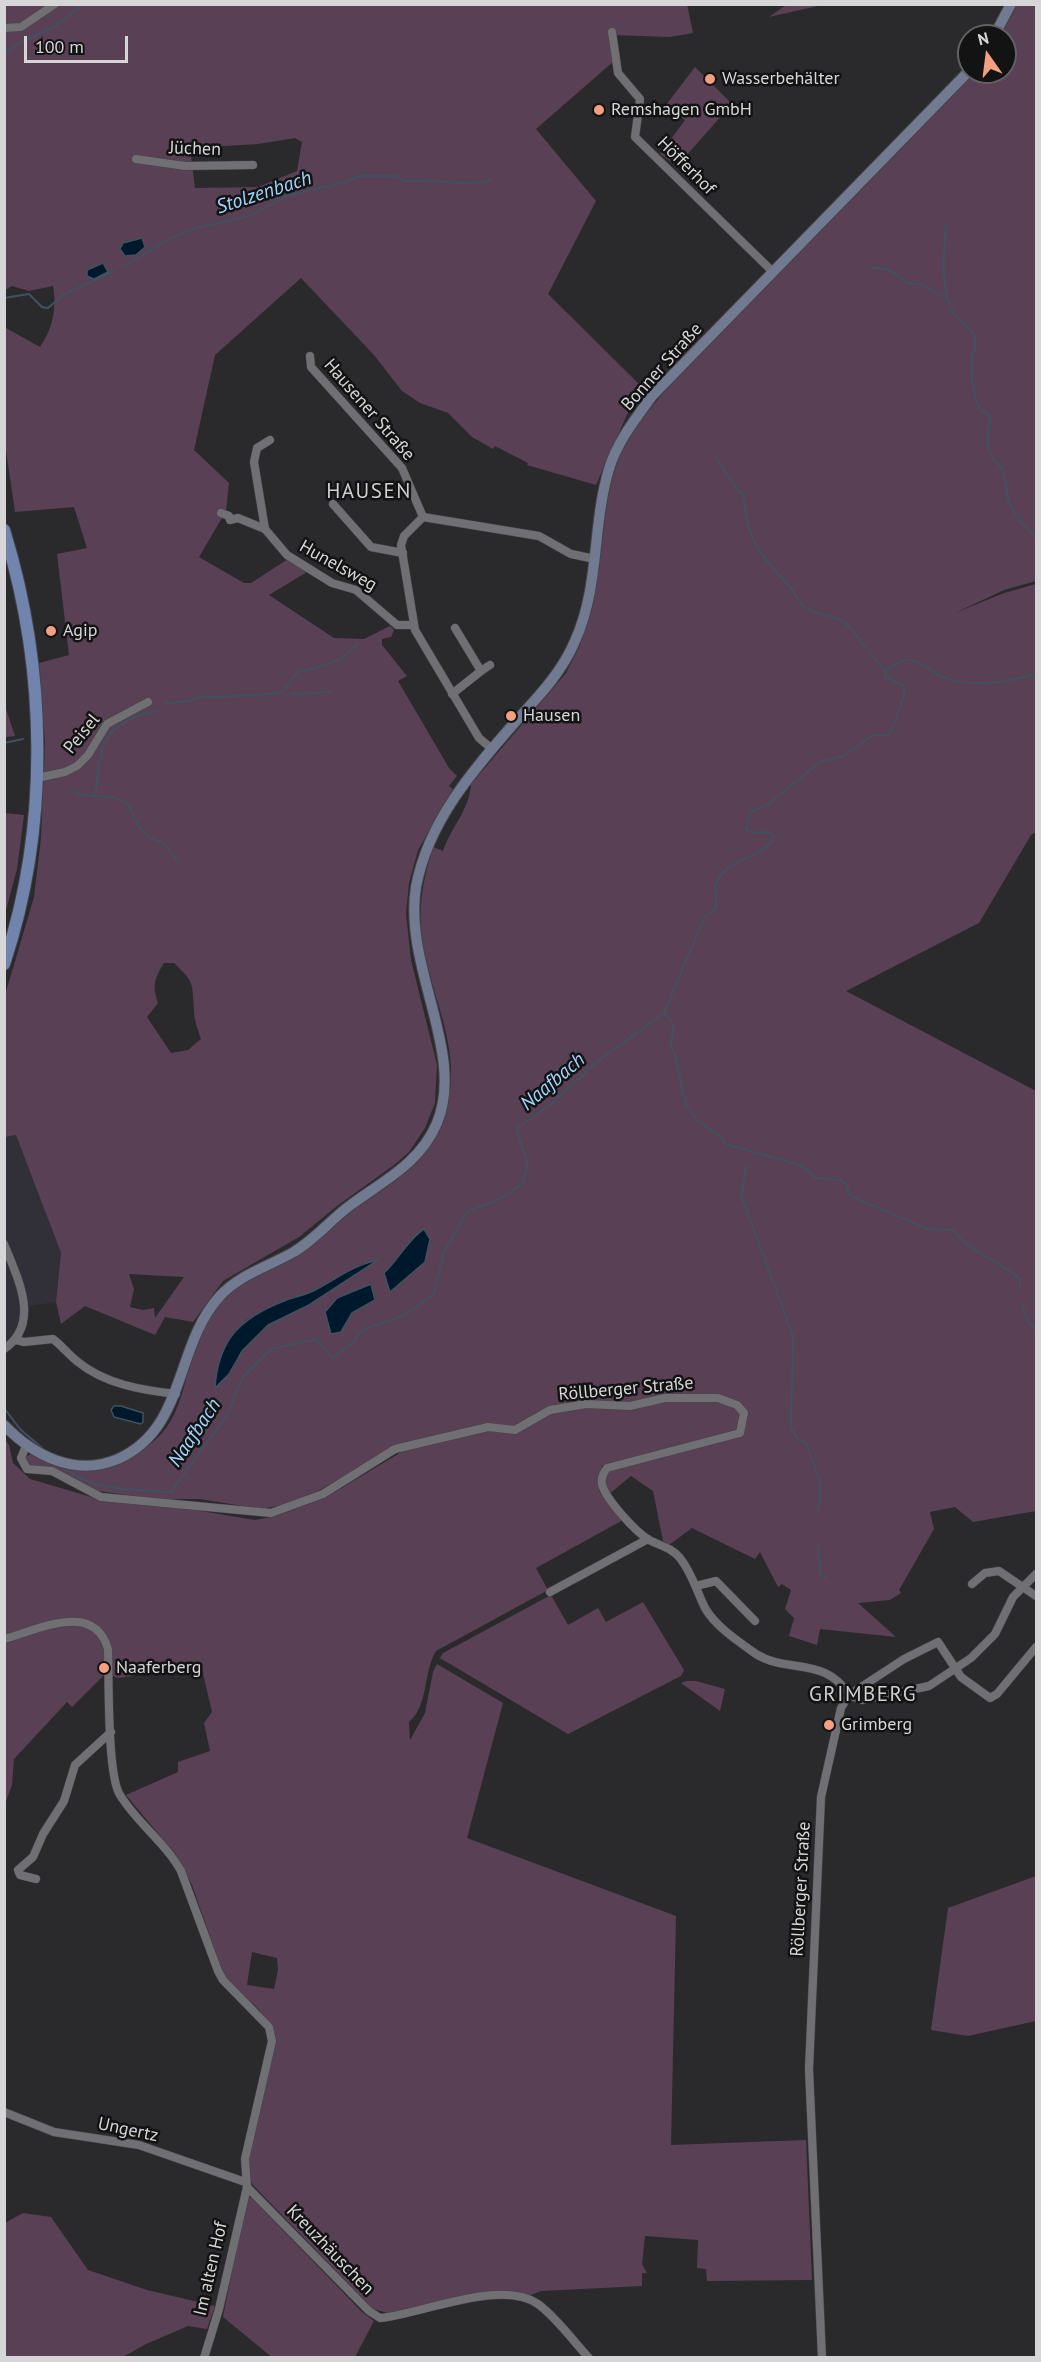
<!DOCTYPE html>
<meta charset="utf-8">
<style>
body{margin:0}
#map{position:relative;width:1041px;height:2362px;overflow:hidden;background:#2a2a2d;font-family:"PT Sans",sans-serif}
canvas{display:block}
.frame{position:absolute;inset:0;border:6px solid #d6d6d8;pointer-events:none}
.north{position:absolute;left:957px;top:24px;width:60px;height:60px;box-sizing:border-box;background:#131314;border:2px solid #616162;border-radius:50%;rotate:346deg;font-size:16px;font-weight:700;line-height:24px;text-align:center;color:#d6d6d8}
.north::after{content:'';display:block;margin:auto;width:21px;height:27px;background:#f2a07f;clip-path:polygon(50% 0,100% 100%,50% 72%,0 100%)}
.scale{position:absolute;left:24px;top:36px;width:104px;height:27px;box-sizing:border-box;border:3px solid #d6d6d8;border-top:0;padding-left:8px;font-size:18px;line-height:21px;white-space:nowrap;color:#d6d6d8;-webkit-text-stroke:4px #131314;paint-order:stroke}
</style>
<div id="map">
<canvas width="1041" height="2362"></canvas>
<div class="frame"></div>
<div class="north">N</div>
<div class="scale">100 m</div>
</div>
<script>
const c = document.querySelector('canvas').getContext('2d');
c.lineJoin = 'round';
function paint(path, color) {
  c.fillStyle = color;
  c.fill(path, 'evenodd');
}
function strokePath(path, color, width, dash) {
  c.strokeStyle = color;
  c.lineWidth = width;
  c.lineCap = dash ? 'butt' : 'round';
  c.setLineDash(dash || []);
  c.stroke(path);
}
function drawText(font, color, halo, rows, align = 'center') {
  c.font = font + ' "PT Sans",sans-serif';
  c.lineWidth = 5;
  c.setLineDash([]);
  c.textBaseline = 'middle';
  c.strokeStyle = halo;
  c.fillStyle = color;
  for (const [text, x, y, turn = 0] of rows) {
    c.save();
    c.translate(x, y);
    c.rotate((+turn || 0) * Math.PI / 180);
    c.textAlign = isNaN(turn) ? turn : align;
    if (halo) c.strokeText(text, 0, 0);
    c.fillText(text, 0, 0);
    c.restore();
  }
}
const built = new Path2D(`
 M 16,1134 L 61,1253 L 56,1302 L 29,1306 L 21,1285 L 21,1329 L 5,1348 L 5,1137 Z`);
const green = new Path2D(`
 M 687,4 L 693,33 L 669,37 L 611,35 L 614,61 L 536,129 L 596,201 L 548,294 L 640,385 L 596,485 L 527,465 L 528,463 L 495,446 L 493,449 L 472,437 L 448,413 L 420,403 L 402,391 L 374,355 L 301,278 L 215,355 L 194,450 L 229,483 L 226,511 L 199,557 L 244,583 L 251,583 L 288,559 L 307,572 L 269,595 L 334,638 L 364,639 L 390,626 L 394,630 L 391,637 L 382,639 L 382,645 L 407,676 L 398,681 L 449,768 L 457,776 L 449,786 L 453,789 L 418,850 L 409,883 L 406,914 L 411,960 L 437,1065 L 435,1103 L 425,1128 L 409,1152 L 394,1165 L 337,1206 L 299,1237 L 223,1281 L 193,1322 L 165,1317 L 155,1335 L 85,1306 L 61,1324 L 56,1302 L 61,1253 L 16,1135 L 5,1137 L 5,995 L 34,897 L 41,838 L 45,743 L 39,663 L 69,655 L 57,554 L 87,548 L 74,507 L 15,512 L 5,444 L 5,331 L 6,328 L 40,347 C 53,328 57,308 53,286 L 29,291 L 12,286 L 5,290 L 4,5 ZM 295,138 L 302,142 L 297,171 L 258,187 L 195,188 L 190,148 L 258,144 ZM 164,963 L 174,963 C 195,983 192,983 194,1010 C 194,1020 198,1030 201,1039 L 188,1050 L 171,1053 L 147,1017 L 158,1003 C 152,986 154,979 164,963 ZM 129,1274 L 184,1277 L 155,1318 L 154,1308 L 143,1310 L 130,1307 L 134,1289 Z
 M 786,5 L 786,4 L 822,5 L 769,17 Z
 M 1016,5 L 1036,5 L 1036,581 L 1004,590 L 955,613 L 1004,593 L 1036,584 L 1036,832 L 1031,835 L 979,923 L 846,991 L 1036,1091 L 1036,1511 L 973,1522 L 955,1507 L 930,1512 L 934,1529 L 899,1590 L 901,1593 L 890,1600 L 858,1603 L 896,1637 L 820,1629 L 817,1645 L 789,1636 L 794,1618 L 785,1609 L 791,1590 L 782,1584 L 778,1587 L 760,1552 L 755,1559 L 692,1528 L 669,1545 L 663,1541 L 653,1491 L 631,1476 L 608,1495 L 603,1487 L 605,1468 L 602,1465 L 599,1490 L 623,1520 L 536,1568 L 548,1590 L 436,1651 C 423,1672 429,1705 409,1722 L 410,1740 L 425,1713 L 433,1672 L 437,1664 L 503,1703 L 467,1838 L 676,1916 L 671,2145 L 806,2140 L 812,2280 L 707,2281 L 706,2269 L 697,2268 L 698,2240 L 645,2236 L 642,2264 L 647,2273 L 642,2273 L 642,2286 L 541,2291 L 528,2296 L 491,2292 L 388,2313 L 373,2309 L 252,2184 C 240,2155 266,2068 273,2034 C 268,2010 238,1994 223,1974 L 192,1885 L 177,1856 L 126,1795 L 178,1772 L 178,1762 L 210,1751 L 204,1723 L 212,1712 L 201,1665 L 119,1678 L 105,1674 L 72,1707 L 67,1702 L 14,1759 L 12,1785 L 5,1804 L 5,1439 L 9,1445 L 13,1463 L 30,1479 L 105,1501 L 189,1509 L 255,1520 L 276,1516 L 325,1498 L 403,1451 L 401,1443 L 320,1490 L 287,1504 L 261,1509 L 200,1499 L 154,1499 L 92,1490 L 46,1466 L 28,1466 L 23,1458 L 31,1454 C 67,1478 119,1469 153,1442 C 195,1408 181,1340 220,1302 C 248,1275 283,1260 315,1240 C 332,1230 345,1215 362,1204 C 394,1182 429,1161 441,1122 C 446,1107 451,1092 451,1077 C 453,1028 424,977 421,927 C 419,899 425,873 433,847 L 443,851 C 451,827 470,809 471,784 L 566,673 L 580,645 L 591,609 L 599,568 L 609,486 L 621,453 L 640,420 L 686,367 L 972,72 L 1005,72 L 1005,36 L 1000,36 ZM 400,1258 L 390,1291 L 385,1273 ZM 376,1261 L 309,1305 L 268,1325 L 242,1351 L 229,1374 L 215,1388 L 246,1320 L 283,1301 L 312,1292 L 362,1264 ZM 371,1284 L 375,1300 L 352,1313 ZM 252,1952 L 277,1958 L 278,1970 L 274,1989 L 247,1985 Z
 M 695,67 L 732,104 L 677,166 L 660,154 L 685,120 L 666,105 Z
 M 4,706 L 5,706 L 15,736 L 5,737 Z
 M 5,813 L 24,815 L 17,869 L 5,914 Z
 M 551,1595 L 568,1625 L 598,1608 L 606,1622 L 643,1602 L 684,1670 L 681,1676 L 568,1734 L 440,1658 L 443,1653 Z
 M 687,1681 L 696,1681 L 725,1689 L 720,1711 L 681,1683 Z
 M 1036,1876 L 1036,2021 L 968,2036 L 931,2030 L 948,1908 Z
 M 251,2197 L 362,2312 L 374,2321 L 355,2357 L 273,2358 L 223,2317 L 246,2199 Z
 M 23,2213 L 51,2217 L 88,2270 L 147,2290 L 215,2306 L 207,2329 L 188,2326 L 146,2344 L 123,2357 L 5,2357 L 5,2223 Z`);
const water = new Path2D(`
 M 142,238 L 145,247 L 136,255 L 125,256 L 120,249 L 123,243 Z
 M 103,263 L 108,272 L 94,279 L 87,276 L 87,270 Z
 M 424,1229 L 430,1239 L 425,1262 L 390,1292 L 384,1273 C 400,1258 408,1239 424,1229 Z
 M 378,1260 L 309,1305 L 268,1325 L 242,1351 L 229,1374 L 215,1388 C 218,1340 240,1318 284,1301 C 294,1297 306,1295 315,1290 C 336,1279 354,1265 378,1260 Z
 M 371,1284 L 375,1300 L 352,1313 L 341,1332 L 331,1334 L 325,1312 L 337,1298 Z
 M 114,1406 L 121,1406 L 143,1413 L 143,1422 L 141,1424 L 114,1417 L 111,1410 Z`);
const stream = new Path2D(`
 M 4,55 L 16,45 L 57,25 L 83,4
 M 946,224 C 944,248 940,289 952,310 C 959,322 975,328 975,343 C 976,348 973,352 972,357 C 970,373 973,395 980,410 L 988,414 C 993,433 980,436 994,461 C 1008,468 1004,486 1008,499 C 1012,511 1026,530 1036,537
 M 124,266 L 171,238 L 196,228 L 250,216 L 286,196 L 347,182 L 358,176 L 397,176 L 403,181 C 433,178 462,188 491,180
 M 871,268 L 883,268 L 895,273 L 907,283 L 921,284 L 949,300
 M 4,298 L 29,294 L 42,307 L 48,308 L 63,295 L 114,271
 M 716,458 L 739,492 L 743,493 C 749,546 756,548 789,586 C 795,593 799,603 806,608 C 818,616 834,614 845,623 C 853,629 859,640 866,648
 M 870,652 L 886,673
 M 292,694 L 331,692
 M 166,703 C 179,704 186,701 198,698 C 204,695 214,698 222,697 C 242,695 262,696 283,692 L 299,670 L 305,671 L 342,659 L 358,643
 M 4,743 L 23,739
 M 71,790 L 78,794 L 91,796 L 96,791 C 100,742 105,722 157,711
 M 91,796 C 146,797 119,810 148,836 C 152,839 157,840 161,842 C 168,846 173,854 177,861
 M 665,1013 L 674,1025 L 671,1046 L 675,1054 L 686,1105 L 697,1120 L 721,1137 L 725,1144 L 796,1164 L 807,1169 L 815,1178 L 841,1180 L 848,1187 L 848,1194 L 855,1198 L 928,1229 L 953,1230 C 962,1246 1003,1264 1020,1279 L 1020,1287
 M 747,1165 L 741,1195 L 793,1336 L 791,1428 L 799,1441 L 803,1440 L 807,1445 L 821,1485 L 819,1511
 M 1022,1304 L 1028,1322 L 1036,1329
 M 4,1408 L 20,1429 L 42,1448
 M 62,1466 C 90,1492 134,1489 171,1492 L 228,1414 L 242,1378 L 271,1349 L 316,1339 L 332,1358 L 352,1344 L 362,1330 L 405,1315 L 434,1294 L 444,1252 L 468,1211 L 498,1200 L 522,1184 L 528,1165 L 516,1129 L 549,1106 L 597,1062 L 664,1013 L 704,918 L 716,908 C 717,900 714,890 716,884 C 727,855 762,861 774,837 L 768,832 L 754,833 L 746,830 L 751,811 L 765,807 L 820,762 L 844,756 L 873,735 L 888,735 L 892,730 L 904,696 L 904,686 L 885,677 L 887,669 L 906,659 C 922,661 927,669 939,675 C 966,690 1009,682 1036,674
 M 819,1545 L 820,1574 L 826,1578`);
const street = new Path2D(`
 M 4,28 L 21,27 L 55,4
 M 612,32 L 618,73 L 640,99 L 635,137 L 773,272
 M 136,159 L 185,166 L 253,165
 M 310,356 L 311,367 L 402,468 L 423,517
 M 333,504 L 371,547 L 403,553
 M 221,513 L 229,516 L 230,520 L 238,518 L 265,529 L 287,555 L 332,583 L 356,590 L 397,625 L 413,625
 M 423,517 L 404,536 L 401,545 L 415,630 L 479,738 L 492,749
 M 423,517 L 539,536 L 571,554 L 595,559
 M 265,529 L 254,462 L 257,448 L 270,440
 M 481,671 L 490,665
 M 452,694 L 481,671 L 455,628
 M 37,778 L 65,772 L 77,766 L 88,755 L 107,724 L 148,702
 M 4,1244 C 17,1277 42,1323 4,1349
 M 16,1340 L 24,1342 L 53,1339 C 62,1346 69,1355 78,1362 C 105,1384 141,1390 176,1394
 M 26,1446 L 21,1458 L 27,1469 L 52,1471 L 101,1497 L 271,1513 L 323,1494 L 395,1449 L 488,1427 L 515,1430 L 550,1410 L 586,1404 L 630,1406 L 665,1398 L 718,1398 L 737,1405 L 744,1413 L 740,1433 L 607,1468 C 603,1473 601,1478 602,1484 C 605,1499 636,1532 649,1540 C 661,1546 672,1548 680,1558 C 692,1573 697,1592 705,1608 C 715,1626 739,1642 756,1654 C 788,1674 825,1656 849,1695
 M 972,1584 L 985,1573 L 999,1571 L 1036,1596
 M 696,1586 L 716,1581 L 755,1621
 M 550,1592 L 648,1539
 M 4,1639 C 38,1630 94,1600 108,1649 C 109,1677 107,1775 120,1795 C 137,1823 165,1842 181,1871 L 218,1971 L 223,1980 L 269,2027 L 272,2041 L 245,2159 L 247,2187
 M 849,1695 L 862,1700 L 929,1686 L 971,1658 L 995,1634 L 1013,1597 L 1036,1574
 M 36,1879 L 20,1875 L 18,1870 L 33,1857 L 43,1834 L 64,1801 L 75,1765 L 111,1732
 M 4,2112 L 54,2132 L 139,2145 L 245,2182
 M 247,2187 L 369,2311 L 380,2318 C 421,2314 502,2278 538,2304 C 557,2318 573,2341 589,2358
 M 204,2358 L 219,2309 L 247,2187
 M 822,2358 L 809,2069 L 821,1797 L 841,1708 L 849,1695 L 904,1659 L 938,1642 L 961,1677 L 990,1698 L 997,1694 L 1036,1647`);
const secondary = new Path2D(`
 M 994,36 L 1011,4
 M 4,1425 C 34,1456 75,1477 118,1459 C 187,1428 174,1346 220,1296 C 239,1275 267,1267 292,1253 C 315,1240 331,1219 352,1204 C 385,1180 420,1163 437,1123 C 466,1053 403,966 416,887 C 428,821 474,769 517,720 C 539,696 562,672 575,641 C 600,586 592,525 609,469 C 617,442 636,418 652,396 L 969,71`);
const primary = new Path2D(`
 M 4,530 C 47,669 50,826 4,964`);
const markers = [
 [710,79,6,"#f2a07f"],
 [599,110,6,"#f2a07f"],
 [51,631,6,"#f2a07f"],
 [511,716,6,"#f2a07f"],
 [104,1668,6,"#f2a07f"],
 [829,1725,6,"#f2a07f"]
];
const poiNames = [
 ["Wasserbehälter",722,79],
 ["Remshagen GmbH",611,110],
 ["Agip",63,631],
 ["Hausen",523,716],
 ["Naaferberg",116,1668],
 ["Grimberg",841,1725]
];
const streetNames = [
 ["Jüchen",195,149,2],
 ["Höfferhof",686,166,45],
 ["Bonner Straße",662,367,-48],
 ["Hausener Straße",369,410,49],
 ["Hunelsweg",338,566,29],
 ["Peisel",82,734,-51],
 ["Röllberger Straße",626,1389,-5],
 ["Röllberger Straße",801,1889,-87],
 ["Ungertz",128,2130,12],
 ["Kreuzhäuschen",330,2250,46],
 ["Im alten Hof",211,2269,-77]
];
const waterNames = [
 ["Stolzenbach",264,193,-18],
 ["Naafbach",553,1082,-40],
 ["Naafbach",195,1433,-56]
];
const quarterNames = [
 ["HAUSEN",369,492],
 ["GRIMBERG",863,1695]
];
paint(built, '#313039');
paint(green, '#5a4054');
paint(water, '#00182c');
strokePath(water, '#405160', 1.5);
strokePath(stream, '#405160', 2);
strokePath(street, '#454548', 9);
strokePath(secondary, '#454548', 12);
strokePath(primary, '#454548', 14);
strokePath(street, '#706f73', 8);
strokePath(secondary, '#717a91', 10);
strokePath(primary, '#7184ae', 12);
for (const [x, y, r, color] of markers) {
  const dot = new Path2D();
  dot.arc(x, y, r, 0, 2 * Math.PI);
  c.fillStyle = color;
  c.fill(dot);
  strokePath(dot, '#131314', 2);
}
drawText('18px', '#d6d6d8', '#131314', poiNames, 'left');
drawText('18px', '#d6d6d8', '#131314', streetNames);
drawText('italic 20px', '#a1d5fd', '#131314', waterNames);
c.letterSpacing = '1.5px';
drawText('21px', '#ceced1', '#131314', quarterNames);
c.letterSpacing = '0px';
</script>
